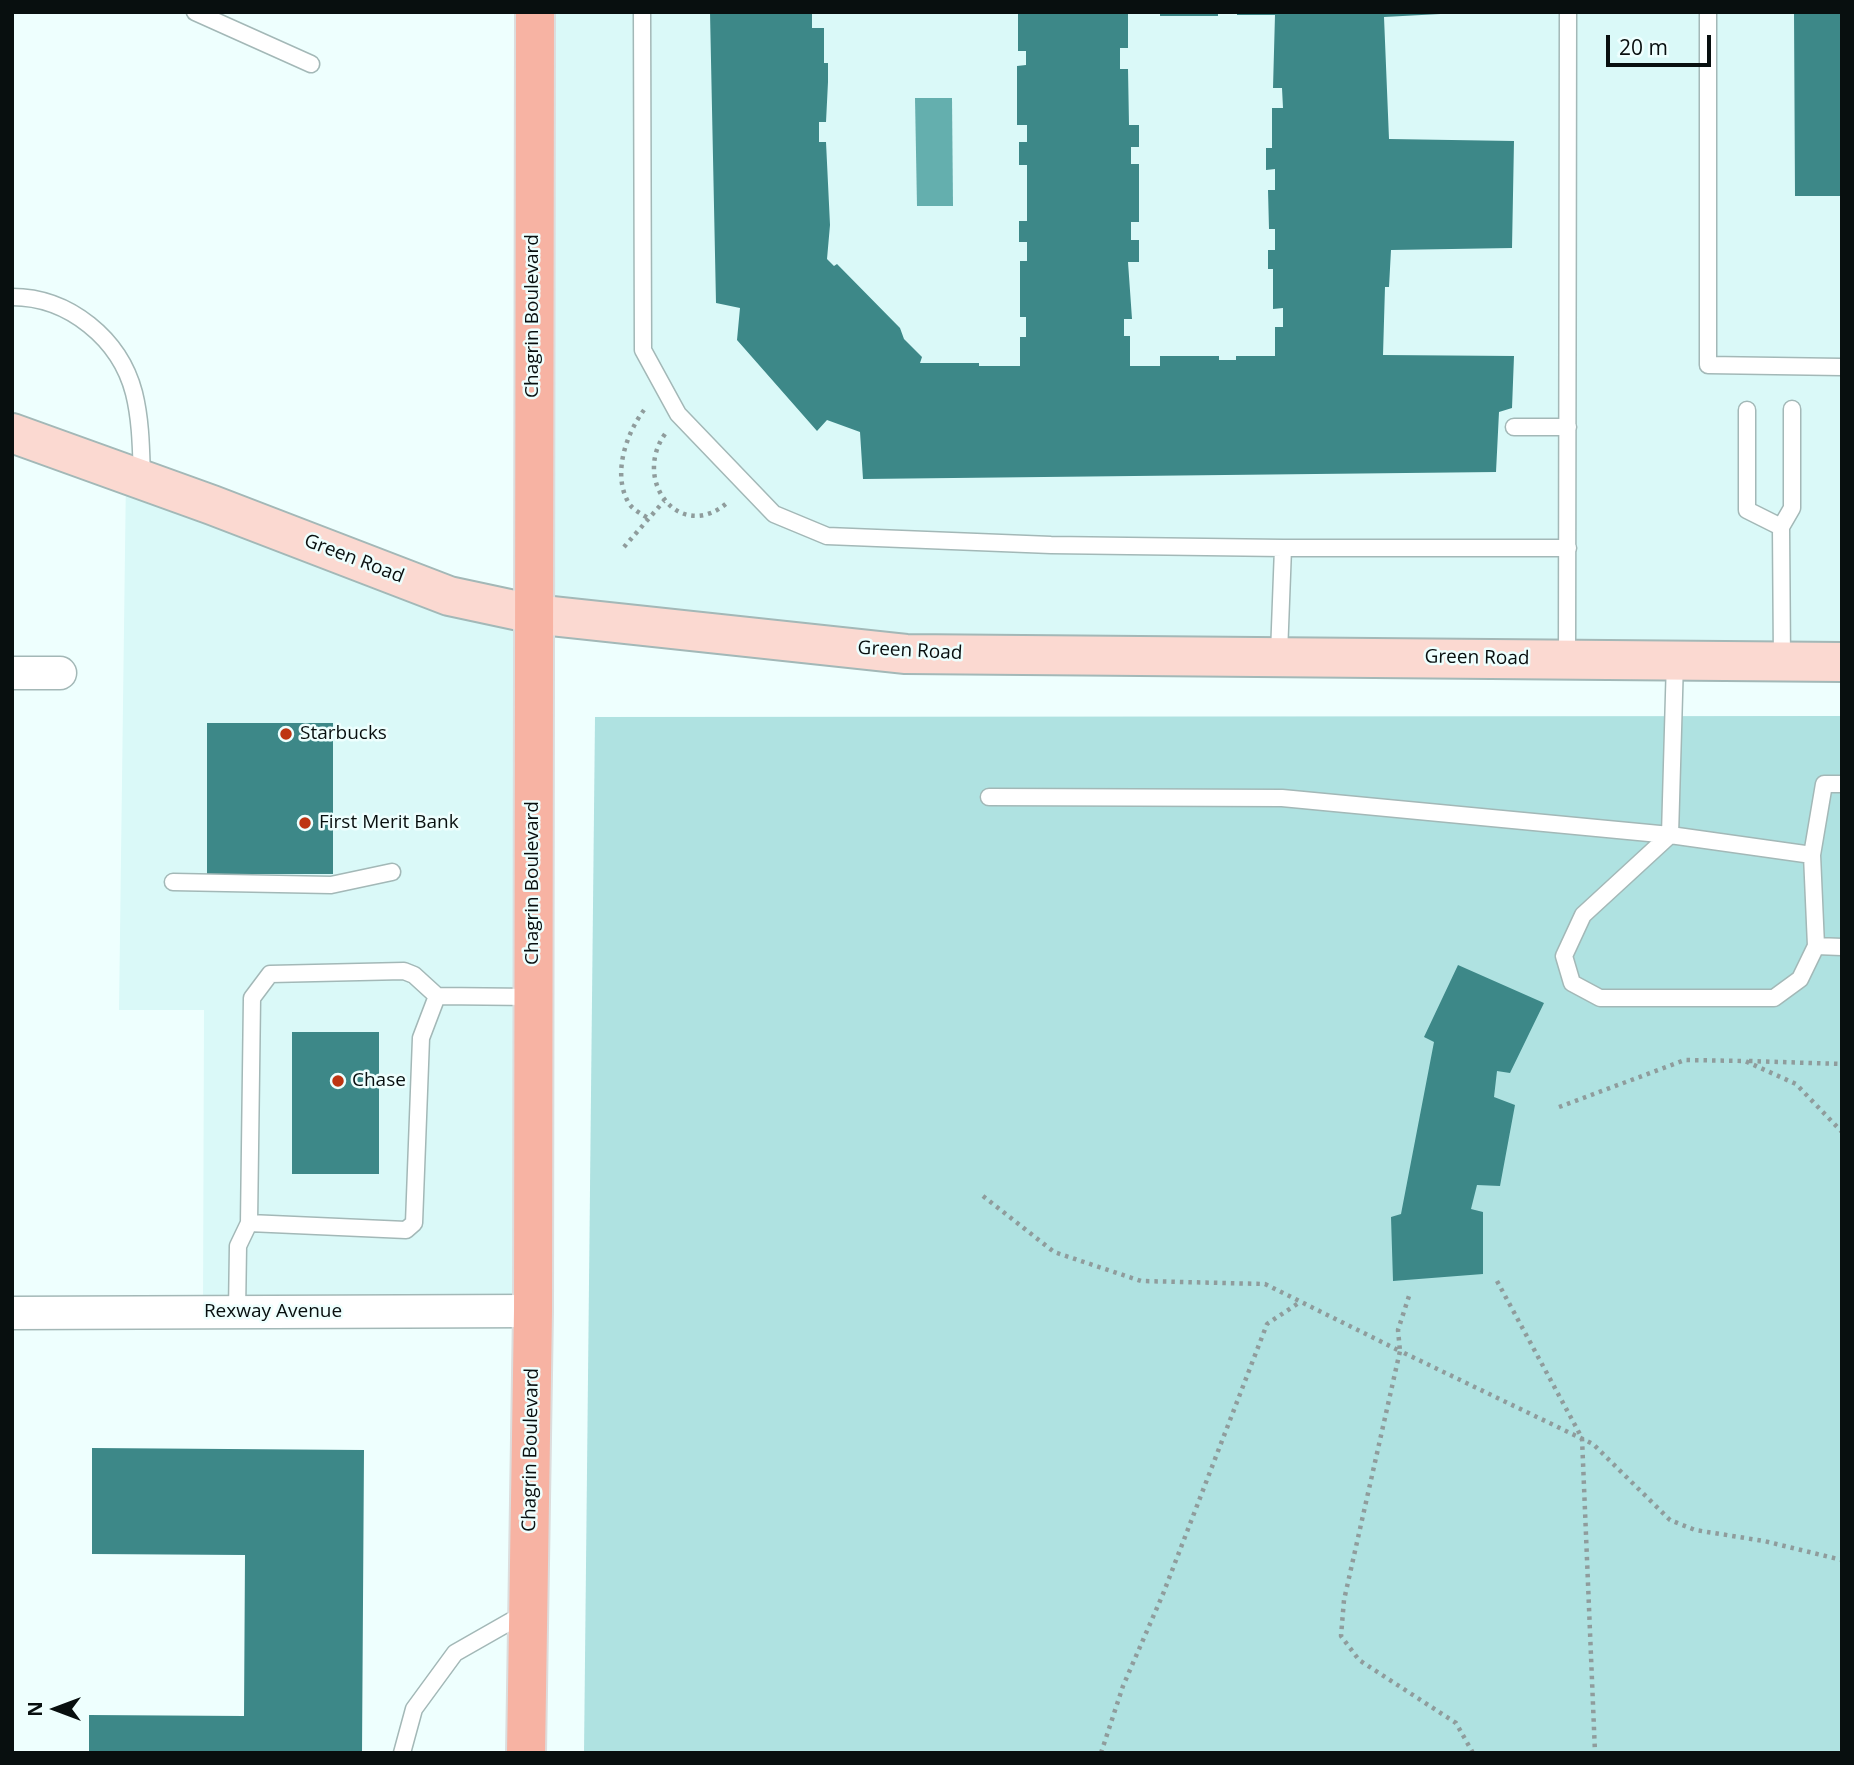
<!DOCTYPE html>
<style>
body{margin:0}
#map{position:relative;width:1854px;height:1765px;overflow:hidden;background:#eefffe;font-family:"Open Sans",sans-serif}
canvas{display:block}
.frame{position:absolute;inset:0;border:14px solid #080f0f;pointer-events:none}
.north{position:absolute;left:21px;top:1674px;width:70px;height:70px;-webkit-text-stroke:5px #eefffe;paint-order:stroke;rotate:270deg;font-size:19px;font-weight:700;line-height:28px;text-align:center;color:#080f0f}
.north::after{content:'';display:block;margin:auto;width:24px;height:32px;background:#080f0f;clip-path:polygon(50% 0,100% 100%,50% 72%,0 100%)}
.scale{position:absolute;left:1606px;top:35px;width:105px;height:32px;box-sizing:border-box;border:4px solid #080f0f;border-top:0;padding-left:9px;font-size:21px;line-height:24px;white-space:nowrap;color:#080f0f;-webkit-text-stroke:5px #eefffe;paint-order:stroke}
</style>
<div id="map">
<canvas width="1854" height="1765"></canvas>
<div class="frame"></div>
<div class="north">N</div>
<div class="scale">20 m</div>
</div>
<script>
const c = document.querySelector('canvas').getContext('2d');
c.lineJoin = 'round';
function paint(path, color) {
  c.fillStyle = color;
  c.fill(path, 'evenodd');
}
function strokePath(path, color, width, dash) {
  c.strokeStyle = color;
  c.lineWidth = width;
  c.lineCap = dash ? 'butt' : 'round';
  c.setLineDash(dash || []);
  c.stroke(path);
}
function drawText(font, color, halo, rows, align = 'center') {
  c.font = font + ' "Open Sans",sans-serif';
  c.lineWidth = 5;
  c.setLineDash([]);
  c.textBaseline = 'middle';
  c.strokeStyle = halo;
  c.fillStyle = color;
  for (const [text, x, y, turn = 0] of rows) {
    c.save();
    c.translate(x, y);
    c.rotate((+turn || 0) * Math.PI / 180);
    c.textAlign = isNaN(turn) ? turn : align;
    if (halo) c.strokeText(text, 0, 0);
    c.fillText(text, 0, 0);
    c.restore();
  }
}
const built = new Path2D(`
 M 534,12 L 1842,12 L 1842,664 L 1277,657 L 533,614 L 533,1311 L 203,1312 L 204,1010 L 119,1010 L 126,475 L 532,614 Z`);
const green = new Path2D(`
 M 1842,716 L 1842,1753 L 584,1753 L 595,717 Z`);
const water = new Path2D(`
 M 915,98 L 952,98 L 953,206 L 917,206 Z`);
const building = new Path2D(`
 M 710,12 L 812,12 L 812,28 L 824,28 L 824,63 L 828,63 L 828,82 L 826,122 L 819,122 L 819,142 L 826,142 L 830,225 L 827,259 L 834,266 L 837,264 L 900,328 L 904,339 L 922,357 L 920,363 L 979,363 L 979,366 L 1020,366 L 1020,337 L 1026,337 L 1026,317 L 1020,317 L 1020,261 L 1027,261 L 1027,242 L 1019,242 L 1019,221 L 1027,221 L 1027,165 L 1019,165 L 1019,142 L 1027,142 L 1027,125 L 1017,125 L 1017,66 L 1026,65 L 1026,51 L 1018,51 L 1018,12 L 1128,12 L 1128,48 L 1120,48 L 1120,69 L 1128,69 L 1129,125 L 1139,125 L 1139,147 L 1131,147 L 1131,164 L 1139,164 L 1139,222 L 1131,222 L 1131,240 L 1139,240 L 1139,262 L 1128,262 L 1132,319 L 1124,319 L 1124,336 L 1130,336 L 1130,366 L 1160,366 L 1160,356 L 1219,356 L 1219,360 L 1236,360 L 1236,356 L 1275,356 L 1275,327 L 1283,327 L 1283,308 L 1273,309 L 1273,269 L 1268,269 L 1268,250 L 1275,250 L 1275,229 L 1269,229 L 1268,190 L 1275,190 L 1275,169 L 1266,170 L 1266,148 L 1272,148 L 1272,108 L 1283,108 L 1282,88 L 1273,88 L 1275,15 L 1237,15 L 1237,12 L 1478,12 L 1384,17 L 1389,139 L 1514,141 L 1512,248 L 1391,250 L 1389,287 L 1385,287 L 1383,355 L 1514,356 L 1512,408 L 1499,412 L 1496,472 L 863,479 L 860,432 L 827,420 L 817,431 L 737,340 L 740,308 L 716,303 Z
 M 1160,12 L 1218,12 L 1218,16 L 1160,16 Z
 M 1794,12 L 1842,12 L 1842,196 L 1795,196 Z
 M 207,723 L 333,723 L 333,874 L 207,874 Z
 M 1458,965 L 1544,1003 L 1510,1073 L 1497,1071 L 1494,1097 L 1515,1105 L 1500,1186 L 1477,1185 L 1471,1209 L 1483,1212 L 1483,1274 L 1393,1281 L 1391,1217 L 1401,1214 L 1434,1042 L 1424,1037 Z
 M 292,1032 L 379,1032 L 379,1174 L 292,1174 Z
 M 92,1448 L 364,1450 L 362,1753 L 89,1753 L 89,1715 L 244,1716 L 245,1555 L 92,1554 Z`);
const path = new Path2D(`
 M 644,410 C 626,434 611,476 630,505 C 634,510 643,515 648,518
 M 665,434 C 631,482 682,545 729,501
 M 624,547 L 664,501
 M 1749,1061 L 1842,1064
 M 1559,1107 L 1685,1060 L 1745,1061 L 1796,1084 L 1842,1132
 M 983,1196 L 1054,1252 L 1141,1281 L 1265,1284 L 1400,1351 L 1398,1330 L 1409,1296
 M 1497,1281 L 1582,1438 L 1595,1753
 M 1101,1753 L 1123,1686 L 1163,1594 L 1267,1324 L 1300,1302
 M 1473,1753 L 1456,1723 L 1359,1660 L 1341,1636 L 1344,1600 L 1400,1351 L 1593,1444 L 1670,1520 L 1695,1530 L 1764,1541 L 1842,1560`);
const lane = new Path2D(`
 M 195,12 L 311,64
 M 642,12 L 643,350 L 678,414 L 774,514 L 827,536 L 1051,545 L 1283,548 L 1279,654
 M 1708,12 L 1708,365 L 1842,367
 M 12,297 C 69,297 120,339 134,393 C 141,421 141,450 142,479
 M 1747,410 L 1747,510 L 1781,527
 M 1514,427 L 1568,427
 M 1283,548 L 1568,548
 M 1567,659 L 1568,12
 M 1782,661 L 1781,527 L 1792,508 L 1792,409
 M 989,797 L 1282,798 L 1670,835
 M 1670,835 L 1583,915 L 1564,956 L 1572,983 L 1600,998 L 1774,998 L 1800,979 L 1816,946 L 1812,855 L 1670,835 L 1675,660
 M 1812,855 L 1824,784 L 1842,784
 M 173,882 L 331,885 L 392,872
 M 1816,946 L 1842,947
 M 437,996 L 421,1038 L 414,1223 L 406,1230 L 249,1223 L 252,998 L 270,974 L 404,971 L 414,975 L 437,996 L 533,997
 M 237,1312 L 238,1246 L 249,1223
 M 402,1753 L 414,1709 L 455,1653 L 527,1612`);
const street = new Path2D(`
 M 12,673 L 60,673
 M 12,1313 L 533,1311`);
const secondary = new Path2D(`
 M 12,433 L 212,505 L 449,596 L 533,614 L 906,654 L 1842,662`);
const primary = new Path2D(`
 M 526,1753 L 533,1311 L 535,12`);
const markers = [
 [286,734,7,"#be3412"],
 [305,823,7,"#be3412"],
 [338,1081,7,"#be3412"]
];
const streetNames = [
 ["Chagrin Boulevard",533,316,-90],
 ["Green Road",354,559,21],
 ["Green Road",910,651,3],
 ["Green Road",1477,658,1],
 ["Chagrin Boulevard",533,883,-90],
 ["Rexway Avenue",273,1312],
 ["Chagrin Boulevard",531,1450,-89]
];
const poiNames = [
 ["Starbucks",300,734],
 ["First Merit Bank",319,823],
 ["Chase",352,1081]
];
paint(built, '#daf9f8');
paint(green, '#afe2e1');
paint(water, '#64afae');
paint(building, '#3d8888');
strokePath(lane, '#a3b8b7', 19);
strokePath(street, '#a3b8b7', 35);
strokePath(secondary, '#a3b8b7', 42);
strokePath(primary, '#dcdddd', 42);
strokePath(path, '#8f9c9c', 4.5, [3.5, 5]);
strokePath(lane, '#fff', 16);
strokePath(street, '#fff', 32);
strokePath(secondary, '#fbd9d1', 38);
strokePath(primary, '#f7b3a3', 38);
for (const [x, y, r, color] of markers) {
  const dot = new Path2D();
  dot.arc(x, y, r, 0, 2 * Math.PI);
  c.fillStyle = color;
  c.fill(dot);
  strokePath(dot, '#eefffe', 2.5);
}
drawText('19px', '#080f0f', '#eefffe', streetNames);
drawText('19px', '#080f0f', '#eefffe', poiNames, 'left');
</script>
